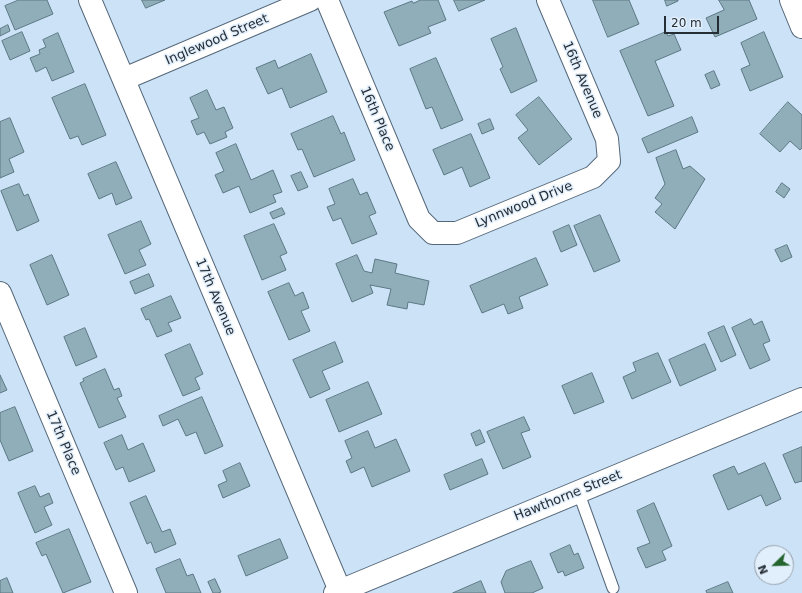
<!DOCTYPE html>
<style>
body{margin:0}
#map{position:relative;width:802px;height:593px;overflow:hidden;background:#cce2f7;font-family:"DejaVu Sans",sans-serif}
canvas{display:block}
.north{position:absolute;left:754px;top:545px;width:40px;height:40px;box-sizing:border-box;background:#e1eefb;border:1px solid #96a1ac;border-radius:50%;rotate:247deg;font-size:11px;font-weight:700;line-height:16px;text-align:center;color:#252d35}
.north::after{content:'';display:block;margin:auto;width:14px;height:18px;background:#24652f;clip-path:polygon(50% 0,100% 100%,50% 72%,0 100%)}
.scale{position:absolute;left:664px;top:16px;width:55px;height:18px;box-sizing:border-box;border:2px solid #252d35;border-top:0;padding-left:5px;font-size:12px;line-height:14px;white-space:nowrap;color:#252d35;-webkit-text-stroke:3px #e1eefb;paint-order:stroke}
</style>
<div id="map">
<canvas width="802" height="593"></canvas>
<div class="north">N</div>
<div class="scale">20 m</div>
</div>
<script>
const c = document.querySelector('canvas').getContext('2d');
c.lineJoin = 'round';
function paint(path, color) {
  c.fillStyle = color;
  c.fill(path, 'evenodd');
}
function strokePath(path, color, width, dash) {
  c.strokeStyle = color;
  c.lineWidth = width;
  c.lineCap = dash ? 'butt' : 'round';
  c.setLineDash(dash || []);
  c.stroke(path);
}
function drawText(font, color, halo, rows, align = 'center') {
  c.font = font + ' "DejaVu Sans",sans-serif';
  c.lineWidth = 3;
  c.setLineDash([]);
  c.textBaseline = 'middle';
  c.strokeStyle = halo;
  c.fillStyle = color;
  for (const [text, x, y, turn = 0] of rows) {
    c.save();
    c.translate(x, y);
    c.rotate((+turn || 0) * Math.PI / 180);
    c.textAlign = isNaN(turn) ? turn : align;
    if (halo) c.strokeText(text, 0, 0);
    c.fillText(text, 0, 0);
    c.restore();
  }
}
const building = new Path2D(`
 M 19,0 L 47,0 L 53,14 L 15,30 L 5,6 Z
 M 142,0 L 165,0 L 146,8 Z
 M 421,0 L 438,0 L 446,20 L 428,27 L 431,33 L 399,46 L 384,12 L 412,1 L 413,3 Z
 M 454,0 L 485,0 L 459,11 Z
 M 593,0 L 629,0 L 639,24 L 608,37 Z
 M 665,0 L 678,0 L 678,1 L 667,6 Z
 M 719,0 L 749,0 L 757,19 L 715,37 L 706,18 L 724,10 Z
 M 8,25 L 10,31 L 0,36 L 0,29 Z
 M 516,28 L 537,81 L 511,93 L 500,69 L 503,67 L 491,39 Z
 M 22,32 L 30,51 L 10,60 L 2,41 Z
 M 666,32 L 668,36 L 674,34 L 681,50 L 655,61 L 674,106 L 648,116 L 620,51 Z
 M 764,32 L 783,77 L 750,91 L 741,69 L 750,65 L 741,43 Z
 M 58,33 L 74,72 L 52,81 L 46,67 L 36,72 L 30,58 L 40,54 L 39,50 L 46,47 L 43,40 Z
 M 311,54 L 327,92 L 290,108 L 282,88 L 268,94 L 256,68 L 275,60 L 278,68 Z
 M 436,58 L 463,120 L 441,129 L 432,107 L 426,109 L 410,69 Z
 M 714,71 L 720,85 L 711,89 L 705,75 Z
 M 85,84 L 106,135 L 82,145 L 78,136 L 70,139 L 52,98 Z
 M 207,90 L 216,110 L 224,107 L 233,128 L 225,132 L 227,137 L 210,144 L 204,132 L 197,135 L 191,121 L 199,118 L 190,98 Z
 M 539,97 L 572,139 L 539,165 L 518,138 L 528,130 L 516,115 Z
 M 788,102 L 802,115 L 802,148 L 800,150 L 790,141 L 780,152 L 760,134 Z
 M 333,116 L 341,134 L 344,132 L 355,160 L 314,177 L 302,149 L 298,150 L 291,134 Z
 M 692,117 L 698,132 L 648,153 L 642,139 Z
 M 10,118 L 24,152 L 9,159 L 14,172 L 0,178 L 0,122 Z
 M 490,119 L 494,129 L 482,134 L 478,124 Z
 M 471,134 L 490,178 L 470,187 L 462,167 L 444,175 L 433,150 Z
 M 236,144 L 251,180 L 273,170 L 282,192 L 273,195 L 276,202 L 250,213 L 239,186 L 223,193 L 215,175 L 224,171 L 216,153 Z
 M 676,150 L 683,169 L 690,166 L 705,179 L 675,229 L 655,212 L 662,204 L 655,198 L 665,184 L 656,158 Z
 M 116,162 L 132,198 L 116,205 L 112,193 L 99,199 L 88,174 Z
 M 301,172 L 308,187 L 298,191 L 291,176 Z
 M 353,179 L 360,195 L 367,192 L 376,213 L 369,216 L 377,234 L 352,244 L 341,218 L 333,221 L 327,207 L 335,204 L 329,189 Z
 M 782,183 L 790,189 L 784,198 L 776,192 Z
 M 19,184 L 24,196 L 28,194 L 39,221 L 17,231 L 1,191 Z
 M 282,208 L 285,214 L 273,219 L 270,213 Z
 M 600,215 L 620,261 L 594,272 L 574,226 Z
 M 141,221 L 151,244 L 139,250 L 146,265 L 125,274 L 108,235 Z
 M 274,224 L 287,253 L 280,256 L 286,270 L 262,280 L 244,236 Z
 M 569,225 L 577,245 L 561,252 L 553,232 Z
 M 787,245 L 792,257 L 781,262 L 775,250 Z
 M 52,255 L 69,295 L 47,305 L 30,265 Z
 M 357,255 L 364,271 L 372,273 L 375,259 L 397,264 L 395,273 L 429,281 L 424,305 L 408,302 L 407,309 L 387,305 L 391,289 L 370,285 L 373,293 L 352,302 L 336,264 Z
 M 536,258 L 548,285 L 519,297 L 523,308 L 508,314 L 504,304 L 482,313 L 470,286 Z
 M 149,274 L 154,286 L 135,294 L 130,282 Z
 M 289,283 L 295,296 L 303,292 L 309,308 L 301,311 L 310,331 L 289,340 L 268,292 Z
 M 171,296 L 181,318 L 168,323 L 172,331 L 157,337 L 149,319 L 146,320 L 141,309 Z
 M 751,319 L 754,325 L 762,321 L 770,341 L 763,344 L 770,360 L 750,369 L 732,328 Z
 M 724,326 L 736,355 L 721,362 L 708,333 Z
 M 85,328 L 97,357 L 76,366 L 64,337 Z
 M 335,342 L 343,362 L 322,371 L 330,389 L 310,398 L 293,360 Z
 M 190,344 L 203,374 L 195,378 L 200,389 L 183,396 L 165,355 Z
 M 705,344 L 716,370 L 680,386 L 669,360 Z
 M 658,353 L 671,382 L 632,399 L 623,377 L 636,371 L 633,363 Z
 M 105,369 L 114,390 L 119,388 L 122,396 L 117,398 L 126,417 L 99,428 L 80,383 L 84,381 L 83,379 Z
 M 592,373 L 604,402 L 574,414 L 562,386 Z
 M 0,375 L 7,390 L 0,393 Z
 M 368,382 L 382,414 L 339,432 L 326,400 Z
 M 202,397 L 223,446 L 205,454 L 196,432 L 186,436 L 178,419 L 163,426 L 159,416 Z
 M 15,407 L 33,451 L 9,461 L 0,440 L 0,413 Z
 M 524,417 L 530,430 L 521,433 L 531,457 L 503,469 L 487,432 Z
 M 480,430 L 485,442 L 476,446 L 471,434 Z
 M 368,431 L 375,448 L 396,439 L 410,471 L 372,487 L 364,467 L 351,473 L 346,461 L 352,458 L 345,441 Z
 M 122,435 L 128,450 L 143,443 L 155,471 L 129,482 L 123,467 L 116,470 L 104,443 Z
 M 802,447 L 802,481 L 795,483 L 783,455 Z
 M 482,459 L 488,474 L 450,490 L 444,475 Z
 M 240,463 L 250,486 L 223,498 L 218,485 L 227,481 L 223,471 Z
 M 765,463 L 781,499 L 766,506 L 761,495 L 728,510 L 713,475 L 734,466 L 738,474 Z
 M 35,486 L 40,497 L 49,493 L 53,503 L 44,507 L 52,525 L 35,533 L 18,493 Z
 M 146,496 L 162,532 L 170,529 L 176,544 L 155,553 L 151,542 L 147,544 L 130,503 Z
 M 654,503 L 672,546 L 662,551 L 666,560 L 646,568 L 637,548 L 650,543 L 637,511 Z
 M 69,529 L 91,582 L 63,593 L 46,554 L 42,556 L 36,543 Z
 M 280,539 L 288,558 L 246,576 L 238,556 Z
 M 570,545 L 574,555 L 578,553 L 584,568 L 565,576 L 563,571 L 558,573 L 550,554 Z
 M 180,559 L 187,576 L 193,574 L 201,593 L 166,593 L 156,569 Z
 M 531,561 L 543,588 L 532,593 L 505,593 L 501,582 L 506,571 Z
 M 7,578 L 13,593 L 0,593 L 0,581 Z
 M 215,579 L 221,592 L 218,593 L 213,593 L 208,582 Z
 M 481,581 L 486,593 L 453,593 Z
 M 728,582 L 733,593 L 707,593 L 706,591 Z`);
const lane = new Path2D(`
 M 578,491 L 613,588`);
const street = new Path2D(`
 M 90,0 L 341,593
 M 327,0 L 419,219 L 433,233 L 457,233 L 593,177 L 609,161 L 607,139 L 548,0
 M 791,0 L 802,27
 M 124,79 L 310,0
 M 0,293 L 126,593
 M 335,593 L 802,399`);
const streetNames = [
 ["Inglewood Street",217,40,-23],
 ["16th Avenue",582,80,67],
 ["16th Place",377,119,67],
 ["Lynnwood Drive",524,205,-22],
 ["17th Avenue",215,297,67],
 ["17th Place",63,443,67],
 ["Hawthorne Street",568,496,-22]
];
paint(building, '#90adba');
strokePath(building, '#5c7884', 1);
strokePath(lane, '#546779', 13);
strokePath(street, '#546779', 24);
strokePath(lane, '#fff', 11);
strokePath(street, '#fff', 22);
drawText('13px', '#252d35', '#e1eefb', streetNames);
</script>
